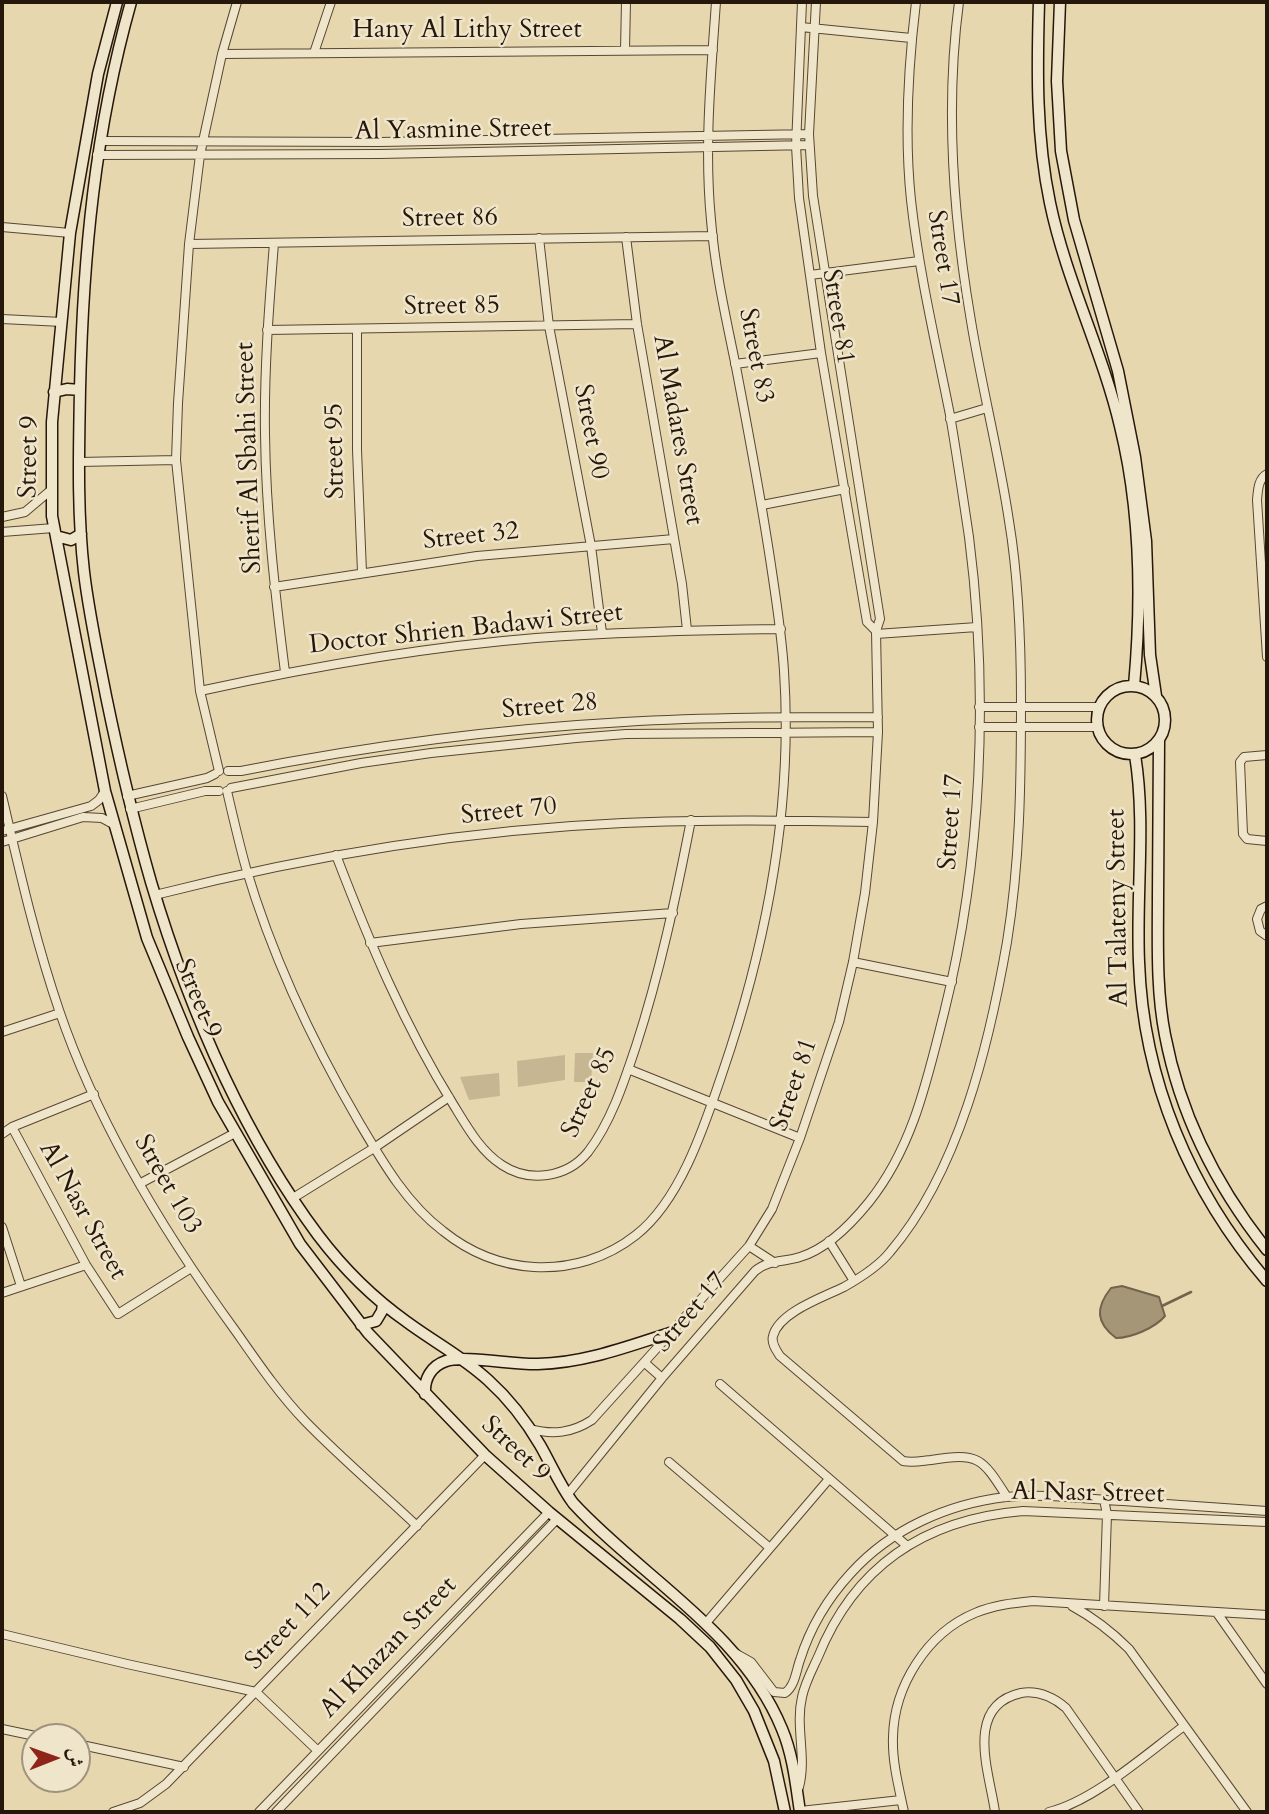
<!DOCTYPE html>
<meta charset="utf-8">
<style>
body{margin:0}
#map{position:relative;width:1269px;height:1814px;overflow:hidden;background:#e7d7ae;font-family:Cardo,Amiri,serif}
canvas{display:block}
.frame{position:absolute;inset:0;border:4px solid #26170b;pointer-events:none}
.north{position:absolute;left:21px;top:1723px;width:70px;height:70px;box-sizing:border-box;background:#efe5ca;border:2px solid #9f937e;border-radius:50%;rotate:89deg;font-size:19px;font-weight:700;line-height:28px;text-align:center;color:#26170b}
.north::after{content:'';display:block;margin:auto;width:24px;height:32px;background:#8f2418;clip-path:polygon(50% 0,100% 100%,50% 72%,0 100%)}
</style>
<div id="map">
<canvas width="1269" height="1814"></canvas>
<div class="frame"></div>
<div class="north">ش</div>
</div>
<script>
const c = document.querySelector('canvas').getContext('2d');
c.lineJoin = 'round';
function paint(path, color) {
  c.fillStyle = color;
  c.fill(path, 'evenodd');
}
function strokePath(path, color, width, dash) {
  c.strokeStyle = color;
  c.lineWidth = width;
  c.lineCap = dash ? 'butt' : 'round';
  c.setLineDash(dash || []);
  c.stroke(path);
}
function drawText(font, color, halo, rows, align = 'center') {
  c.font = font + ' Cardo,serif';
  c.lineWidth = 5;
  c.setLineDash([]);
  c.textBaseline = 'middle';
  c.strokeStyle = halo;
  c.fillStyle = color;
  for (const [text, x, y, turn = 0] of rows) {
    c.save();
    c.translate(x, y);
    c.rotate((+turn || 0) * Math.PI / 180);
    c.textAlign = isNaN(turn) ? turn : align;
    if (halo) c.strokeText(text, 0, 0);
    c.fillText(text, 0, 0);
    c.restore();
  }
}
const green = new Path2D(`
 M 575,1053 L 593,1053 L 591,1082 L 574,1082 Z
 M 565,1055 L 565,1080 L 518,1087 L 517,1061 Z
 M 499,1073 L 500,1096 L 469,1100 L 460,1077 Z`);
const water = new Path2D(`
 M 1122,1286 L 1159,1297 L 1165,1316 C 1155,1328 1131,1338 1116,1338 C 1096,1323 1095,1308 1111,1288 Z`);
const stream = new Path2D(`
 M 1162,1306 L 1191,1292`);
const street = new Path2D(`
 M 802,2 L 796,146 L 799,198 L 821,353 L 867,622 L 876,631
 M 959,2 C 945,107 953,216 971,321 C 982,388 999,454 1009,521 C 1019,581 1021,642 1021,702 C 1021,783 1020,862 1007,942 C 989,1045 959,1171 890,1252 C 878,1267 860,1278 844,1287 C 824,1297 779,1312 773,1336 C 771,1343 776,1350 780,1356 L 903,1461 C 913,1463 921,1461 931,1460 C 979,1452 982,1458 1007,1497
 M 801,27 L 911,38
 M 625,50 L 626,2
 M 314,53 L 331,2
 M 222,54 L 713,50
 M 100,141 L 380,142 L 809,134
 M 97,155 L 380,154 L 809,145
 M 2,227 L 70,233
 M 626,237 L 637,324 L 682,584 L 687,630
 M 539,238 L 549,326 L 591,546 L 602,633
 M 274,243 C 269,307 264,370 265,434 C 266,514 275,593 285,672
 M 189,244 L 713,236
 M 810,275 L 919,261
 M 2,319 L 62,322
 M 357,329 L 357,450 L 362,572
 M 267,330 L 637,324
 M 735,364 L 821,353
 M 950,419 L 987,408
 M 79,462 L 176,460
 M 1267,474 C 1258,479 1258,490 1257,500 L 1267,657
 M 762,505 L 845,489
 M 2,517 L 25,512 L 51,490
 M 2,532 L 54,528
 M 274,587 L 477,556 L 674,539
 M 876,634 L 977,627
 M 200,691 C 310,667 423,647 536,638 C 618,632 699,630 781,629
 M 979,707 L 1100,707
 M 979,727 L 1098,727
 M 1267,755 L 1244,757 L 1240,762 L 1243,834 L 1247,839 L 1267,841
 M 219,771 L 200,691 L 176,460 L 178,403 L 189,244 L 200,155 L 222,54 L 237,2
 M 228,771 L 241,771 C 367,746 496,729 624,722 C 708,717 794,717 878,717
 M 231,788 L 361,763 L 431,753 L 576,738 L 626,734 L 878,732
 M 227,791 C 233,817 239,843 246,868 C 272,956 313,1043 359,1122 C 382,1161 406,1203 443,1231 C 469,1252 501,1265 534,1267 C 571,1269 607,1258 636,1235 C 681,1200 705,1124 723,1071 C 767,942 793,807 784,671 C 782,638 777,605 772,572 C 762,503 749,435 736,367 C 726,318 715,270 711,220 C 704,148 711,74 716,2
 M 2,796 C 19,868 35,940 59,1010 C 97,1122 167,1237 237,1333 C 258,1363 279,1394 305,1421 C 340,1457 380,1491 417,1526
 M 127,796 L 207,778 L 215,774
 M 130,809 L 205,791 L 219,791
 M 2,831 L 91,806 L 99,800 L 105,791
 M 2,842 L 83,817 L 102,818 L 113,824
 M 336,855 C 369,941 404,1025 453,1104 C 466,1125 480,1151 502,1165 C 529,1183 567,1178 588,1152 C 611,1122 624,1082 636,1046 C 660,972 676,897 691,820
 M 155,895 C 308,856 465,830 623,823 C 706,819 789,820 873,822
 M 1267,906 L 1261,909 L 1257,919 L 1260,931 L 1267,936
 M 370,943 L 521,924 L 673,913
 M 853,962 L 952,982
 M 2,1032 L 60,1013
 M 628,1069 L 800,1138
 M 12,1127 L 86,1265 L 118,1314 L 191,1268
 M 2,1134 L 12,1127 L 94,1094
 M 141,1183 L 235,1133
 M 293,1198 L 374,1148 L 449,1097
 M 2,1227 L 21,1286
 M 829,1241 L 854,1281
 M 749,1246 L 775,1263
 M 2,1293 L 86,1265
 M 645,1363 L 662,1378
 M 720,1384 L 906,1545
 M 530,1429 C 553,1435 572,1433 592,1420 L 749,1246 L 772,1209 L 800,1138 L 839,1022 L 853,962 L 865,893 L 873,822 L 878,732 L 876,631 L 880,619 L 813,196 L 809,134 L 816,2
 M 669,1462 L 770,1548
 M 567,1495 L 662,1378 L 755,1271 C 767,1260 785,1262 800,1257 C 827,1249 852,1223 869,1202 C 913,1147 927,1080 944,1013 C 982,861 989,693 969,537 C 963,497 957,456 950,415 C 936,344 919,273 911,200 C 904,134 908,68 916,2
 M 1072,1606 C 1094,1618 1111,1631 1129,1649 L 1247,1812
 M 1104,1606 L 1107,1514 L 1104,1500
 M 1217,1613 L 1267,1684
 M 706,1623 L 829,1479
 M 2,1634 L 127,1664 L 256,1692 L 318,1751
 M 735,1653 L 751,1662 L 774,1692 L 785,1693 C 795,1686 796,1671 800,1660 C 810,1628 828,1598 851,1573 C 891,1529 947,1504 1006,1497 C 1044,1493 1085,1499 1123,1501 C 1171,1504 1219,1508 1267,1511
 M 2,1729 L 40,1737
 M 77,1744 L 184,1767
 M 799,1787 C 807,1757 795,1727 802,1697 C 805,1683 812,1670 818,1657 C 855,1565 926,1519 1023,1511 L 1267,1522
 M 800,1811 L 901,1800
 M 113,1812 L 140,1803 L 166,1784 L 485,1455
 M 259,1812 L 549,1512
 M 276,1812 L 557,1519
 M 904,1812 C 899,1788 892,1762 893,1737 C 894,1686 927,1633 975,1613 C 994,1605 1013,1603 1033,1601 L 1267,1615
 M 995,1812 C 990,1774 963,1706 1021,1693 C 1039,1690 1053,1697 1066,1708 L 1139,1812
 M 1049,1812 C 1094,1801 1146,1754 1184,1726`);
const secondary = new Path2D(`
 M 117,2 L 98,74 L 70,233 L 52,422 L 52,516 L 105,791 L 147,938 L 188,1037 L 218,1102 L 300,1244 L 368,1333 L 485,1455 L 549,1512 L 680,1619 L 710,1647 L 736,1680 L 754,1711 L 774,1761 L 785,1812
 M 131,2 C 95,130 83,256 80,389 C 79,450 77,511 84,572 C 89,614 98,655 106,696 C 119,759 133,819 151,882 C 188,1006 240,1130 318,1235 C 343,1268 373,1298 407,1322 C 434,1342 463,1357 488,1380 C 509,1399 526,1421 540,1445 C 551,1464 559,1484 573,1503 C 641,1577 742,1631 782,1729 C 793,1755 796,1785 800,1812
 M 1039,2 C 1037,70 1036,136 1050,203 C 1066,280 1102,350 1120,426 C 1141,511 1142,599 1134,686
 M 1060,2 L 1057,81 L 1061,151 L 1074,220 L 1118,371 L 1135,457 L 1146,541 L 1150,655 L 1156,696
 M 54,392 L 67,389 L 80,390
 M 56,536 L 71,540 L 81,534
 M1097 720a34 34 0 1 1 68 0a34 34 0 1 1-68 0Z
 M 1159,741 C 1159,793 1158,844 1158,896 C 1158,942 1156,989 1165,1035 C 1180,1114 1217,1187 1267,1250
 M 1135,755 C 1146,822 1136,893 1139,962 C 1143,1080 1190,1191 1267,1281
 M 361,1325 L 376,1321 L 382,1311 L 383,1304
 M 425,1394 C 424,1379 431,1366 446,1361 C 463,1355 515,1365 538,1364 C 585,1363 629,1346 673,1332`);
const streetNames = [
 ["Hany Al Lithy Street",467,31],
 ["Al Yasmine Street",453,131,-1],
 ["Street 86",450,219,-1],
 ["Street 17",942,258,81],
 ["Street 85",452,307,-1],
 ["Street 81",837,317,81],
 ["Street 83",755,356,79],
 ["Al Madares Street",677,430,80],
 ["Street 90",590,432,79],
 ["Street 95",336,451,-91],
 ["Street 9",30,457,-89],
 ["Sherif Al Sbahi Street",250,458,-92],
 ["Street 32",471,537,-6],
 ["Doctor Shrien Badawi Street",466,630,-6],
 ["Street 28",550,707,-5],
 ["Street 70",509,812,-6],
 ["Street 17",952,822,-86],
 ["Al Talateny Street",1119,908,-91],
 ["Street 9",197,999,67],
 ["Street 81",795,1085,-71],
 ["Street 85",590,1093,-65],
 ["Street 103",167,1185,60],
 ["Al Nasr Street",82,1211,61],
 ["Street 17",691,1313,-49],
 ["Street 9",515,1450,43],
 ["Al Nasr Street",1088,1494,1],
 ["Street 112",289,1627,-46],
 ["Al Khazan Street",389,1648,-46]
];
paint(green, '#c6b692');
paint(water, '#a59677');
strokePath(water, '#72634c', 2);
strokePath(stream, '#72634c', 2.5);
strokePath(street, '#564734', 10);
strokePath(secondary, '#26170b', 13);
strokePath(street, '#efe5ca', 8);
strokePath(secondary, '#efe5ca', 10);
drawText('26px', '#26170b', '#efe5ca', streetNames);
</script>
